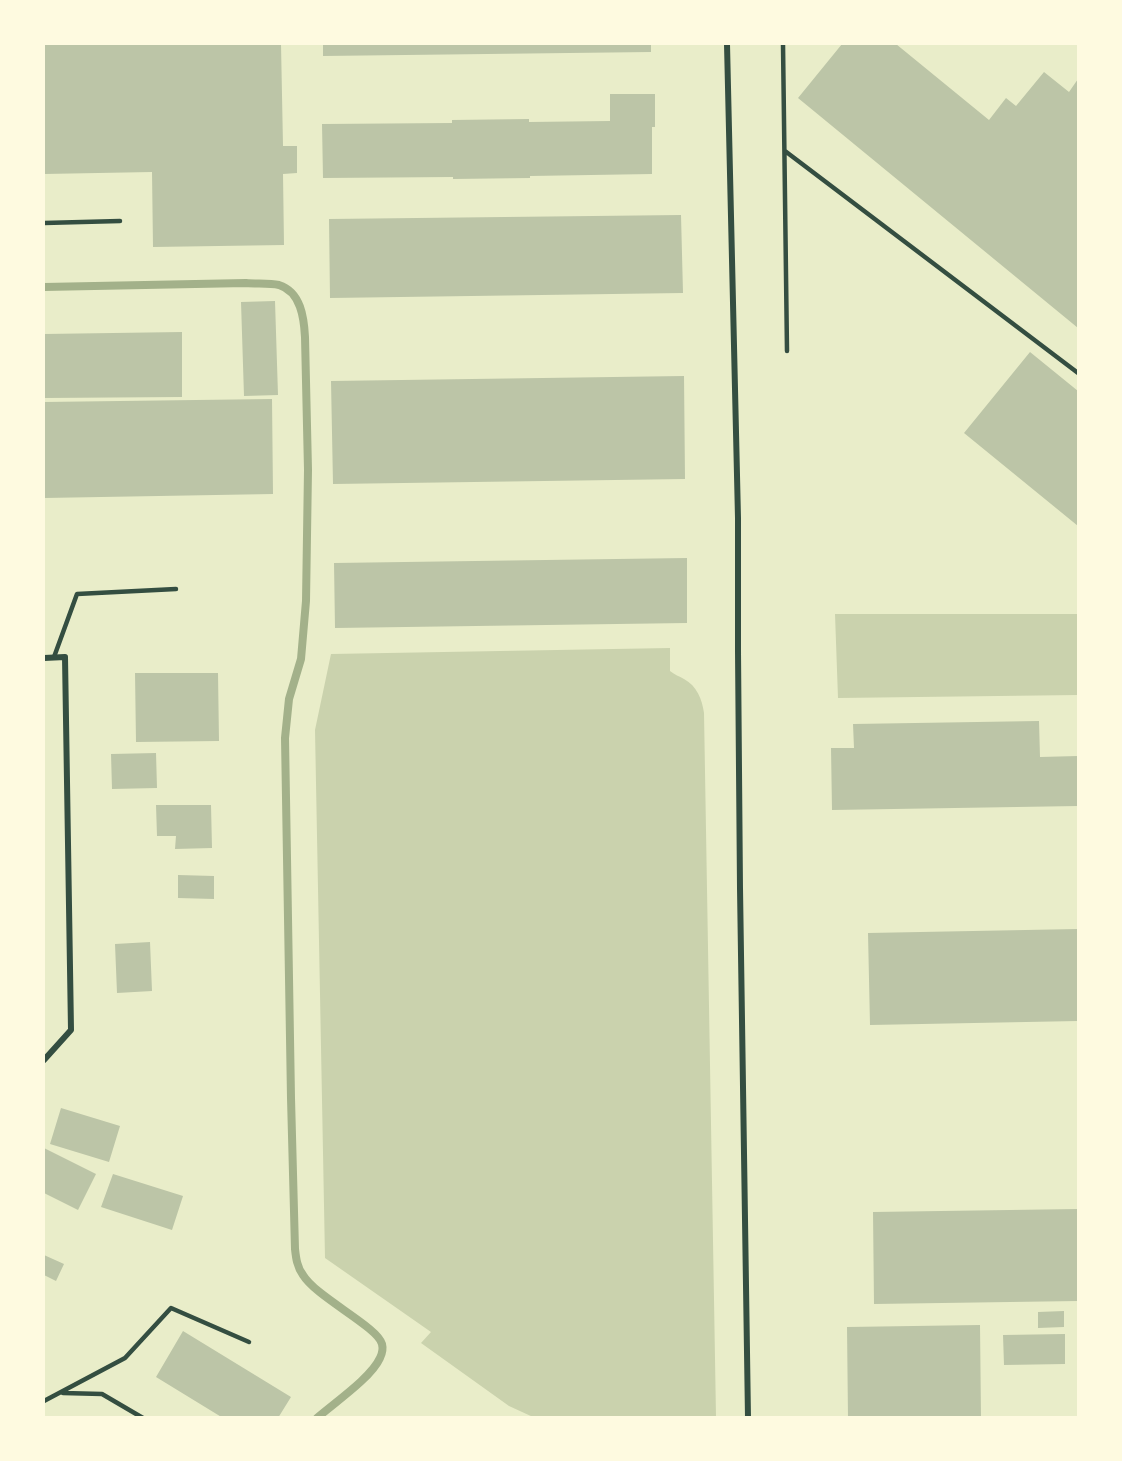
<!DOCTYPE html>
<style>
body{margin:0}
#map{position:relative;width:1122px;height:1461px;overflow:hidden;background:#e9edc9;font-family:"Golos Text",sans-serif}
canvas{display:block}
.frame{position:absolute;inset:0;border:45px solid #fefae0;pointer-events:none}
</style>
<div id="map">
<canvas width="1122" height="1461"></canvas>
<div class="frame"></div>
</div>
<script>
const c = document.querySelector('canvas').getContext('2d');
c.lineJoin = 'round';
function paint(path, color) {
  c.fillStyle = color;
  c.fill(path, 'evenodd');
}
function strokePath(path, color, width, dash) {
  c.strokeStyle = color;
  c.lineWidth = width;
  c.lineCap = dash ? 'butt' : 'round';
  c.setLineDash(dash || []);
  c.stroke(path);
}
const green = new Path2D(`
 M 835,614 L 1078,614 L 1078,695 L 838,698 Z
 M 670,648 L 670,671 C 675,675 679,676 684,679 C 697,686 702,699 704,713 L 716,1417 L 533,1417 L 509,1406 L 421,1343 L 431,1332 L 325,1258 L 315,730 L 331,654 Z`);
const stream = new Path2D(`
 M 44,287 L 246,283 C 256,284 269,283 279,285 C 301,292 304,318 305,337 L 308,470 L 306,601 L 301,659 L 289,699 L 285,738 L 291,1098 L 295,1249 C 296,1258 297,1267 303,1275 C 316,1297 378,1327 382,1344 C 383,1348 382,1354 380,1358 C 371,1378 334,1403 317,1418`);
const building = new Path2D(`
 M 44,44 L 281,44 L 283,146 L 297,146 L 297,173 L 283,174 L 284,245 L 153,247 L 152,172 L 44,174 Z
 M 323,44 L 651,44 L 651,52 L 323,56 Z
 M 842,44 L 896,44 L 989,120 L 1006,98 L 1016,106 L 1044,72 L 1069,92 L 1078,79 L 1078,328 L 798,98 Z
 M 610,94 L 655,94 L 655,127 L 652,127 L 652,174 L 530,176 L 530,178 L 453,179 L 453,177 L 323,178 L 322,124 L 452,123 L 452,120 L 529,119 L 529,122 L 610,121 Z
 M 681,215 L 683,293 L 330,298 L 329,219 Z
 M 275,301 L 278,395 L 244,396 L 241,302 Z
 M 182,332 L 182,397 L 44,398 L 44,334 Z
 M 1030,352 L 1078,391 L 1078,526 L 964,433 Z
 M 684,376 L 685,479 L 333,484 L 331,381 Z
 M 272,399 L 273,494 L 44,498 L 44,402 Z
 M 687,558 L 687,623 L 335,628 L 334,563 Z
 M 135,673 L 218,673 L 219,741 L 136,742 Z
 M 1039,721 L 1040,757 L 1078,756 L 1078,806 L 832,810 L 831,748 L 854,748 L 853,724 Z
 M 156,753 L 157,788 L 112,789 L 111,754 Z
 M 156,805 L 211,805 L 212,848 L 175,849 L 176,836 L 157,836 Z
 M 178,875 L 214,876 L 214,899 L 178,898 Z
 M 1078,929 L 1078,1021 L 870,1025 L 868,933 Z
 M 150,942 L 152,991 L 117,993 L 115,944 Z
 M 61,1108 L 120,1126 L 109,1162 L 50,1144 Z
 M 44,1148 L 96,1174 L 78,1210 L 44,1193 Z
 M 113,1174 L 183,1196 L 172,1230 L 101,1207 Z
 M 1078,1209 L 1078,1301 L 874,1304 L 873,1212 Z
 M 44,1255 L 64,1264 L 56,1281 L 44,1275 Z
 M 1064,1311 L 1064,1327 L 1038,1328 L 1038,1312 Z
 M 980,1325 L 981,1418 L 848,1418 L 847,1327 Z
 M 183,1331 L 291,1397 L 278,1418 L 223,1418 L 156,1377 Z
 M 1065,1334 L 1065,1364 L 1004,1365 L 1003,1335 Z`);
const service = new Path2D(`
 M 783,44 L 787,351
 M 785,151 L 1078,373
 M 44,223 L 120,221
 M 54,657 L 77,594 L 176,589
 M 63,1393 L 102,1394 L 143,1418
 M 44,1401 L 125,1358 L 171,1308 L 249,1342`);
const minor = new Path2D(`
 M 727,44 L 738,518 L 738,651 L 740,888 L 748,1418
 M 44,658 L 65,657 L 71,1030 L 44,1060`);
paint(green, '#cad2ad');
strokePath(stream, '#a3b18a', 8);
paint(building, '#bcc5a7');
strokePath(service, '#344e41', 4.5);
strokePath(minor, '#344e41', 6);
</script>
